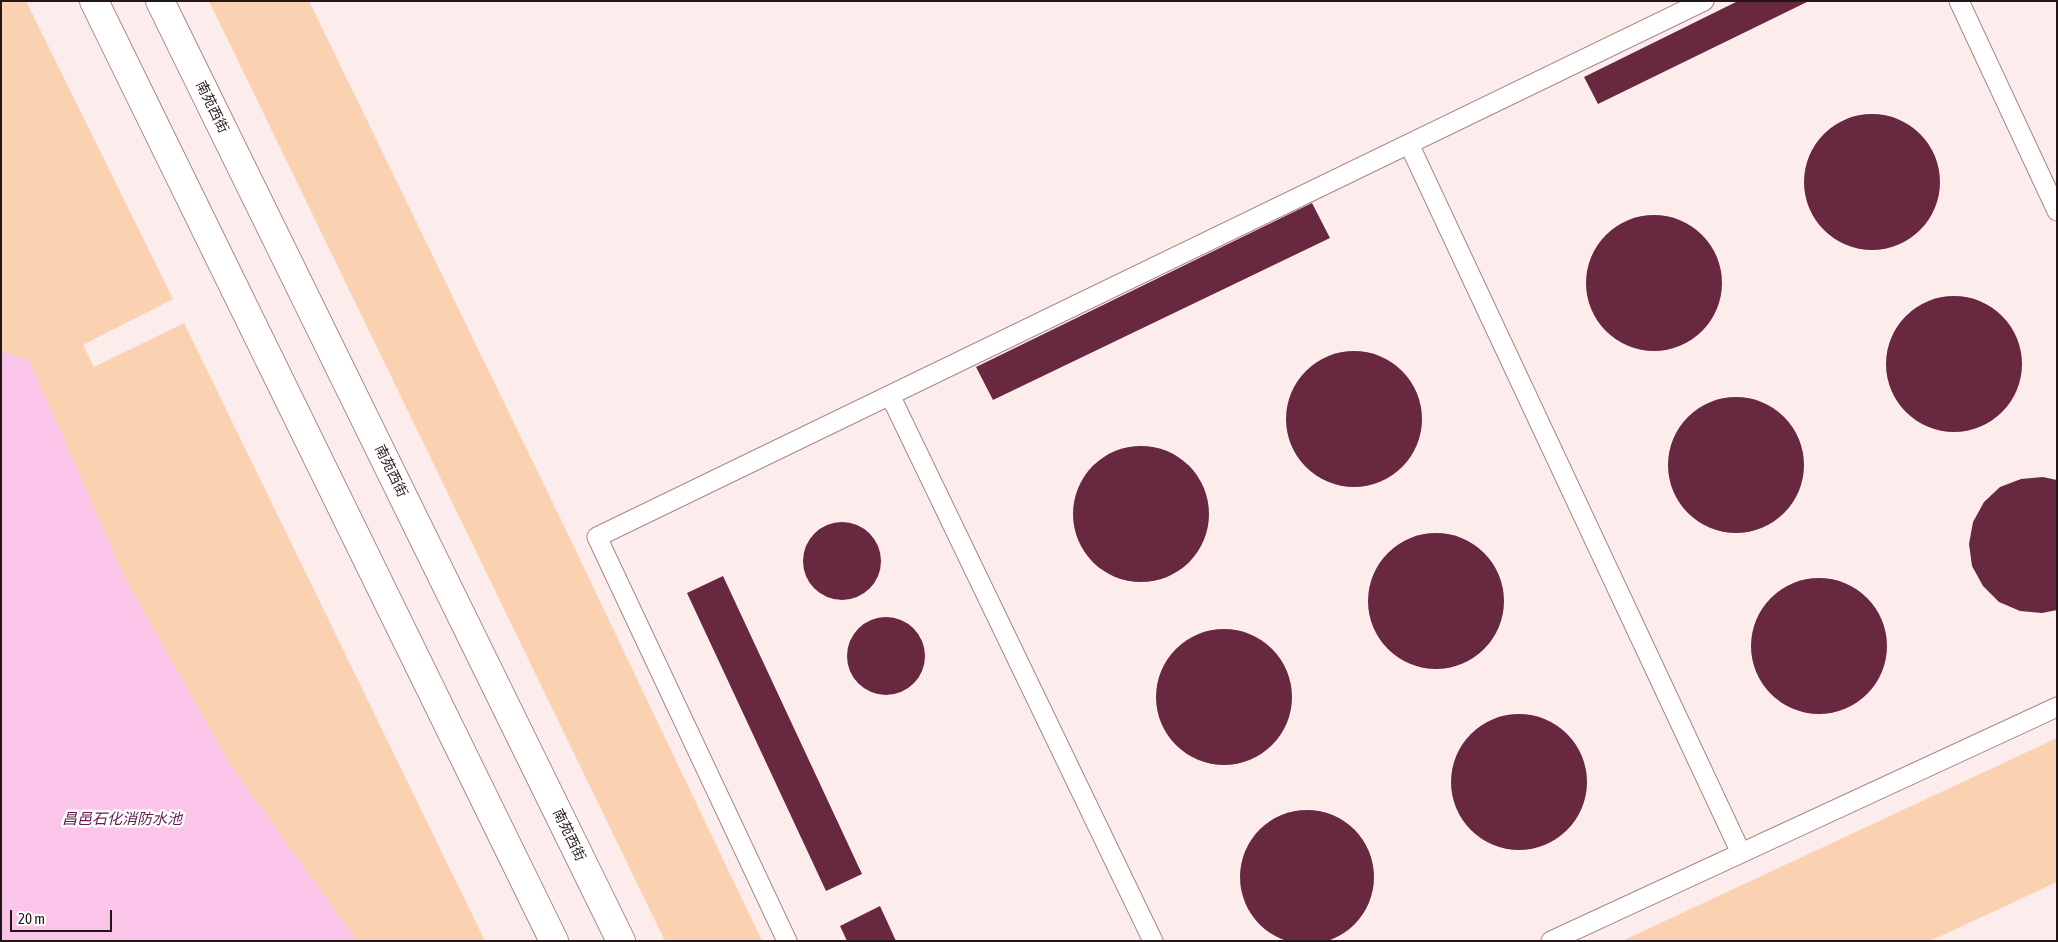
<!DOCTYPE html>
<meta charset="utf-8">
<style>
body{margin:0}
#map{position:relative;width:2058px;height:942px;overflow:hidden;background:#fdecec;font-family:"Asap Condensed",sans-serif}
canvas{display:block}
.frame{position:absolute;inset:0;border:2px solid #241616;pointer-events:none}
.scale{position:absolute;left:10px;top:910px;width:102px;height:22px;box-sizing:border-box;border:2px solid #241616;border-top:0;padding-left:6px;font-size:15px;line-height:18px;white-space:nowrap;color:#241616;-webkit-text-stroke:4px #fff;paint-order:stroke}
</style>
<div id="map">
<canvas width="2058" height="942"></canvas>
<div class="frame"></div>
<div class="scale">20 m</div>
</div>
<script>
const c = document.querySelector('canvas').getContext('2d');
c.lineJoin = 'round';
function paint(path, color) {
  c.fillStyle = color;
  c.fill(path, 'evenodd');
}
function strokePath(path, color, width, dash) {
  c.strokeStyle = color;
  c.lineWidth = width;
  c.lineCap = dash ? 'butt' : 'round';
  c.setLineDash(dash || []);
  c.stroke(path);
}
function drawText(font, color, halo, rows, align = 'center') {
  c.font = font + ' "Asap Condensed","Noto Sans SC",sans-serif';
  c.lineWidth = 5;
  c.setLineDash([]);
  c.textBaseline = 'middle';
  c.strokeStyle = halo;
  c.fillStyle = color;
  for (const [text, x, y, turn = 0] of rows) {
    c.save();
    c.translate(x, y);
    c.rotate((+turn || 0) * Math.PI / 180);
    c.textAlign = isNaN(turn) ? turn : align;
    if (halo) c.strokeText(text, 0, 0);
    c.fillText(text, 0, 0);
    c.restore();
  }
}
const green = new Path2D(`
 M 1,1 L 26,1 L 173,299 L 83,345 L 94,367 L 184,323 L 485,941 L 1,941 Z
 M 209,1 L 309,1 L 564,526 L 762,941 L 665,941 Z
 M 2057,738 L 2057,882 L 1930,941 L 1622,941 Z`);
const water = new Path2D(`
 M 1,351 L 29,360 L 127,582 L 230,764 L 351,932 L 355,941 L 1,941 Z`);
const building = new Path2D(`
 M 1738,1 L 1809,1 L 1598,104 L 1584,77 Z
 M1804 182a68 68 0 1 1 136 0a68 68 0 1 1-136 0Z
 M 1312,203 L 1330,238 L 993,400 L 976,367 Z
 M1586 283a68 68 0 1 1 136 0a68 68 0 1 1-136 0Z
 M1886 364a68 68 0 1 1 136 0a68 68 0 1 1-136 0Z
 M1286 419a68 68 0 1 1 136 0a68 68 0 1 1-136 0Z
 M1668 465a68 68 0 1 1 136 0a68 68 0 1 1-136 0Z
 M1073 514a68 68 0 1 1 136 0a68 68 0 1 1-136 0Z
 M 2043,477 L 2057,480 L 2057,610 L 2042,613 L 2020,611 L 1999,602 L 1983,586 L 1972,566 L 1969,544 L 1973,522 L 1984,502 L 2000,487 L 2021,479 Z
 M803 561a39 39 0 1 1 78 0a39 39 0 1 1-78 0Z
 M1368 601a68 68 0 1 1 136 0a68 68 0 1 1-136 0Z
 M 723,576 L 862,874 L 826,891 L 687,593 Z
 M1751 646a68 68 0 1 1 136 0a68 68 0 1 1-136 0Z
 M847 656a39 39 0 1 1 78 0a39 39 0 1 1-78 0Z
 M1156 697a68 68 0 1 1 136 0a68 68 0 1 1-136 0Z
 M1451 782a68 68 0 1 1 136 0a68 68 0 1 1-136 0Z
 M1240 877a67 67 0 1 1 134 0a67 67 0 1 1-134 0Z
 M 880,906 L 896,941 L 847,941 L 840,926 Z`);
const lane = new Path2D(`
 M 1959,1 L 2057,211
 M 1409,144 L 1741,853
 M 890,395 L 1153,941
 M 787,941 L 597,537 L 1704,1
 M 1551,941 L 2057,707`);
const secondary = new Path2D(`
 M 94,1 L 554,941
 M 160,1 L 621,941`);
const streetNames = [
 ["南苑西街",212,107,64],
 ["南苑西街",391,471,64],
 ["南苑西街",569,835,64]
];
const waterNames = [
 ["昌邑石化消防水池",122,819]
];
paint(green, '#fad2b1');
paint(water, '#fac5e8');
paint(building, '#682940');
strokePath(lane, '#ab8685', 21);
strokePath(secondary, '#ab8685', 30);
strokePath(lane, '#fff', 19);
strokePath(secondary, '#fff', 28);
drawText('14px', '#241616', '#fff', streetNames);
drawText('italic 15px', '#641a51', '#fff', waterNames);
</script>
